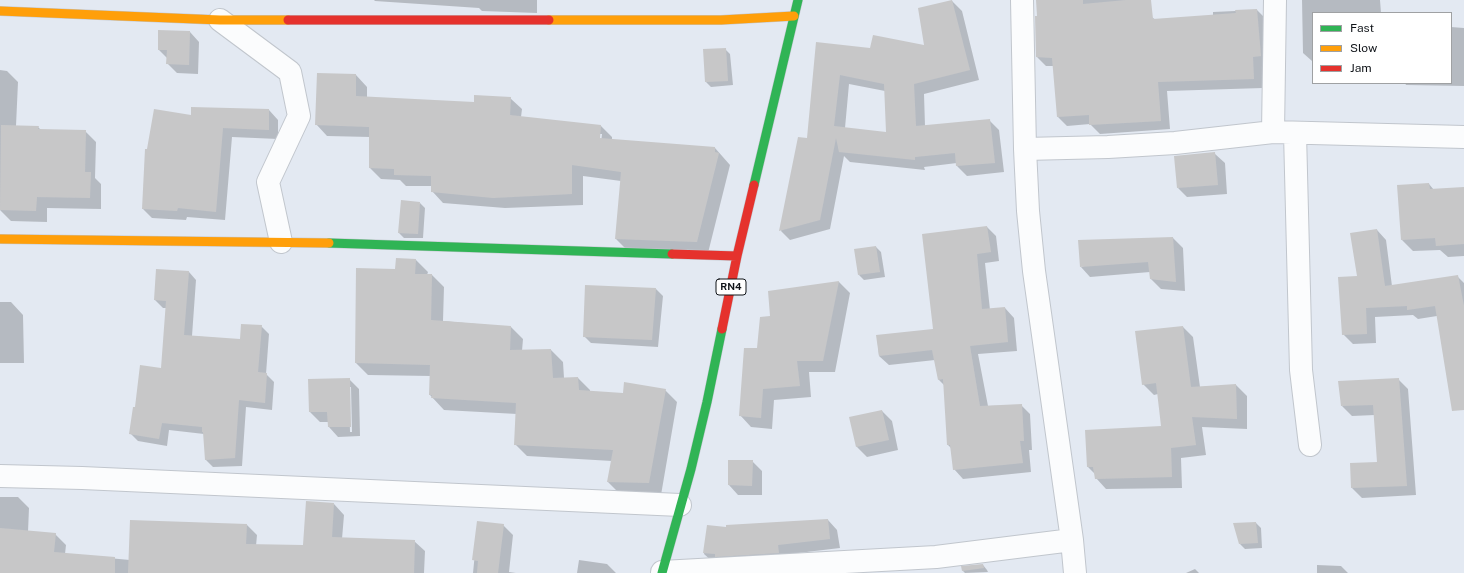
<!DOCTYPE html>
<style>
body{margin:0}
#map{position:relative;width:1464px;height:573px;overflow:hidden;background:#e3e9f2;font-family:"Public Sans",sans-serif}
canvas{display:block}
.legend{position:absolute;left:1312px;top:12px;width:140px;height:72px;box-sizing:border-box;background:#fff;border:1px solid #9fa1a3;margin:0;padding:5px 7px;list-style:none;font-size:12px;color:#101419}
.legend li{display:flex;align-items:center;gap:8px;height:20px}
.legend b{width:20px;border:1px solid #9fa1a3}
</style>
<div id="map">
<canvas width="1464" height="573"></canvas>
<ul class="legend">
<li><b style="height:5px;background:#30b455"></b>Fast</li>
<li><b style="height:5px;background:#ff9f0a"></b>Slow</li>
<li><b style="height:5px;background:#e5322d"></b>Jam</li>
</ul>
</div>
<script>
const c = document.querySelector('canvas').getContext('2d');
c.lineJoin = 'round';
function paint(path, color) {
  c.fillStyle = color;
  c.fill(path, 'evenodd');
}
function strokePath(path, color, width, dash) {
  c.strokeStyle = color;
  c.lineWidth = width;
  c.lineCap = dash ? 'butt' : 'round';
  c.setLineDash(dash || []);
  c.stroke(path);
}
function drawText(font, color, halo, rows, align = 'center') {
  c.font = font + ' "Public Sans",sans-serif';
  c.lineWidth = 3.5;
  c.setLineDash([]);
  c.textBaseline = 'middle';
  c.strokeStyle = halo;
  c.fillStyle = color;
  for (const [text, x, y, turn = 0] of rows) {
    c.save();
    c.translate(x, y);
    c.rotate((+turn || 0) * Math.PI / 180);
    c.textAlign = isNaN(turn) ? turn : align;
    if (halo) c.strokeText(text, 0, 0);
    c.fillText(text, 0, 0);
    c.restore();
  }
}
const shadow = new Path2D(`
 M 374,0 L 537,0 L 537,13 L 482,11 L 479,8 L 375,1 Z
 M 1037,0 L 1126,0 L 1156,20 L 1213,16 L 1213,12 L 1257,10 L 1266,19 L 1270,65 L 1262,66 L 1263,88 L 1167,91 L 1170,129 L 1100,134 L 1090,124 L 1067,126 L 1058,117 L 1054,66 L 1046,66 L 1037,57 Z
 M 1302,0 L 1380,0 L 1381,13 L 1313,13 L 1313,61 L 1312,61 L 1303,53 Z
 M 952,1 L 962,11 L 979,80 L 924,94 L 925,126 L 989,120 L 999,130 L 1004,172 L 967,176 L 957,166 L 957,163 L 924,167 L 925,170 L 850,162 L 844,156 L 830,229 L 790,240 L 781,231 L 808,139 L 817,44 L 871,49 L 925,46 ZM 849,84 L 885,91 L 887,133 L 845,128 Z
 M 1451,27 L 1464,28 L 1464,86 L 1406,85 L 1405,83 L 1451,83 Z
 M 190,32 L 199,42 L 198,74 L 177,73 L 167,63 L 167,58 L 159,50 Z
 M 725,49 L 730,54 L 733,85 L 711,87 L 706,82 Z
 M 0,70 L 7,71 L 18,82 L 16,126 L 38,127 L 42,131 L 85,131 L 96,142 L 95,178 L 101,184 L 101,209 L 47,208 L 47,222 L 11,221 L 0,210 Z
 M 356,75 L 367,87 L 367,98 L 475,103 L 510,98 L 522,109 L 521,117 L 601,126 L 612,137 L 612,140 L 715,148 L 730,165 L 708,253 L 627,250 L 616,239 L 621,181 L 583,176 L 583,205 L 505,208 L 443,203 L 432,191 L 432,186 L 406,186 L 400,180 L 381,179 L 370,168 L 370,137 L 327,136 L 316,124 ZM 599,134 L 602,134 L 601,143 L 599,143 Z
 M 269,110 L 278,120 L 278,139 L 232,137 L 225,220 L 187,217 L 186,220 L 152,218 L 143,209 L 192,117 Z
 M 1215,154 L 1225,163 L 1227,194 L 1187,197 L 1178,188 Z
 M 1429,184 L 1434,190 L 1464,188 L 1464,256 L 1448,257 L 1440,250 L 1413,251 L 1402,240 Z
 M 420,203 L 425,208 L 423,238 L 404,238 L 399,233 Z
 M 987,227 L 996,236 L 999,261 L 985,263 L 990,310 L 1005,308 L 1014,318 L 1017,351 L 978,354 L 988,406 L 1021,405 L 1030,414 L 1032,450 L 1029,450 L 1031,472 L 963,479 L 954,469 L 952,449 L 948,445 L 945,386 L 939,380 L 935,360 L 889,365 L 879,356 L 877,336 L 934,330 Z
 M 1377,230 L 1386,240 L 1392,286 L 1458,277 L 1464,283 L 1464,387 L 1437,316 L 1418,319 L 1413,315 L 1375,317 L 1376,343 L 1353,344 L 1343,334 L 1358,277 Z
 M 1173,238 L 1183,248 L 1185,291 L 1161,289 L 1151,279 L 1150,272 L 1090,277 L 1081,267 Z
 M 876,247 L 881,252 L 885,277 L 864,280 L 859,275 Z
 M 416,260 L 428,272 L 427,275 L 432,275 L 444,287 L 443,321 L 511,327 L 523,339 L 522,351 L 551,350 L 563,362 L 564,378 L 578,378 L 590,390 L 590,392 L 623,394 L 665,390 L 677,402 L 661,495 L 620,494 L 608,482 L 612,461 L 527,456 L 515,444 L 517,414 L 444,410 L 430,395 L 431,376 L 368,375 L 356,363 L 396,270 Z
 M 157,270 L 189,272 L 196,280 L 192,336 L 241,340 L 261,326 L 269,334 L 266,374 L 274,382 L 272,410 L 246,407 L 242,466 L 213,467 L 206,460 L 204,434 L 169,430 L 167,446 L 138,441 L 131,434 L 135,408 L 162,369 L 167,308 L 163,308 L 155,300 Z
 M 839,282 L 850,293 L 835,372 L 809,372 L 811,397 L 774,400 L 772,429 L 751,427 L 740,415 L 771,317 L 769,292 Z
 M 656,289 L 663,296 L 658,347 L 591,343 L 584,336 Z
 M 0,302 L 11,302 L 23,315 L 24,363 L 0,363 Z
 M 1183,327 L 1193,337 L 1200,387 L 1236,385 L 1247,396 L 1247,429 L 1202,427 L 1206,455 L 1181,458 L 1182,488 L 1106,489 L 1096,478 L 1095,474 L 1088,467 L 1162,427 L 1158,394 L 1154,395 L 1143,384 Z
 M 349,379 L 359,389 L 360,436 L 338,437 L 329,427 L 328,422 L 320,422 L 310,412 ZM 349,387 L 351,387 L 352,432 L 350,432 Z
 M 1398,379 L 1408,389 L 1416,495 L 1362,498 L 1352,488 L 1379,463 L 1375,415 L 1352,416 L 1342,406 Z
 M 882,411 L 892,421 L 898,450 L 867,457 L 857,447 L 850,418 Z
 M 752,461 L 762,471 L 762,495 L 738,495 L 729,485 Z
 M 0,497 L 18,497 L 29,508 L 28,532 L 55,534 L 66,545 L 65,554 L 130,560 L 247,525 L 257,535 L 256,546 L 304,546 L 334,504 L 344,515 L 342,539 L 414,541 L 425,551 L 424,573 L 0,573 Z
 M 828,520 L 837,530 L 840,548 L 714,563 L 704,554 L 708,526 L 727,529 Z
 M 478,522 L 503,525 L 513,535 L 509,572 L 516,573 L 473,573 Z
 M 1256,523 L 1261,528 L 1262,548 L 1245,549 L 1240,544 Z
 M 579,560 L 607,564 L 616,573 L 577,573 Z
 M 983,565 L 987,570 L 988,572 L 965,573 L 963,571 L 962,567 Z
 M 1317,565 L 1341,566 L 1348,573 L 1317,573 Z
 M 1195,569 L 1199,573 L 1186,573 Z`);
const building = new Path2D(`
 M 952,0 L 970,70 L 914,84 L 916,126 L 990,119 L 995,163 L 956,166 L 955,153 L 915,157 L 915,160 L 839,152 L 836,138 L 820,220 L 779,231 L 798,137 L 807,138 L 816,42 L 870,48 L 873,35 L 924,45 L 918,8 ZM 840,75 L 884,84 L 886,132 L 834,126 Z
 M 1036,0 L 1083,0 L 1083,4 L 1126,0 L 1151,0 L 1153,19 L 1236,13 L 1235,10 L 1257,9 L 1261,56 L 1253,57 L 1254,79 L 1158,82 L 1161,121 L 1089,125 L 1089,115 L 1057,117 L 1052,58 L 1036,57 L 1035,16 L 1037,16 Z
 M 158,30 L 190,31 L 189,65 L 166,64 L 167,50 L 158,50 Z
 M 726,48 L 728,81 L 705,82 L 703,49 Z
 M 317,73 L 356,74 L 356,96 L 474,102 L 474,95 L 511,97 L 510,115 L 601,125 L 600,138 L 715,147 L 715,152 L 719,153 L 697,242 L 615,239 L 621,172 L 572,165 L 572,194 L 493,198 L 431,192 L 431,176 L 394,175 L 394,169 L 369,168 L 369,127 L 315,125 Z
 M 191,107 L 269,109 L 269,130 L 223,128 L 216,212 L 178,208 L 177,211 L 142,209 L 145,149 L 147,149 L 154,109 L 191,115 Z
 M 1,125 L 39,126 L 38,129 L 86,130 L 85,172 L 91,172 L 90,198 L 37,197 L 36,211 L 0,210 Z
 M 1215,152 L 1218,185 L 1177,188 L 1174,156 Z
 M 1429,183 L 1430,189 L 1464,187 L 1464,244 L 1436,246 L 1435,238 L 1401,240 L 1397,185 Z
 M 401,200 L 420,202 L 418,234 L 398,233 Z
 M 987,226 L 991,252 L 977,254 L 982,309 L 1005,307 L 1008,342 L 970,346 L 980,406 L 1022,404 L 1024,441 L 1020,441 L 1023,463 L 953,470 L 950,445 L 947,445 L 943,379 L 938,380 L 932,350 L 879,356 L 876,335 L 933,329 L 922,234 Z
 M 1377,229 L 1385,286 L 1458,275 L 1464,306 L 1464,410 L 1452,411 L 1435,306 L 1407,310 L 1407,306 L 1366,308 L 1367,334 L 1342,335 L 1338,277 L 1357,276 L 1350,233 Z
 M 1173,237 L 1176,282 L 1150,279 L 1148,262 L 1080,267 L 1078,240 Z
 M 876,246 L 880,272 L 858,275 L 854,249 Z
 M 396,258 L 416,259 L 415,274 L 432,274 L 431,320 L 511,326 L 510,350 L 551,349 L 553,378 L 578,377 L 579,390 L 623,393 L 624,382 L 666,389 L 649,483 L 607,482 L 613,450 L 514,445 L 516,403 L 431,398 L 432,395 L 429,395 L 430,365 L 355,363 L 356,268 L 395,269 Z
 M 156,269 L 189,271 L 184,335 L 240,339 L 241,324 L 262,325 L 258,372 L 267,373 L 265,403 L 239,400 L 235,458 L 205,460 L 203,432 L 202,432 L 202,427 L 162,423 L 159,439 L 129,434 L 133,407 L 135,407 L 140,365 L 161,368 L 166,301 L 154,300 Z
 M 839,281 L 823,361 L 797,361 L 800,386 L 763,389 L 761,418 L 739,416 L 744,348 L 757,348 L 760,317 L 770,316 L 768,291 Z
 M 585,285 L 656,288 L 652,340 L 583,337 Z
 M 1183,326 L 1191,387 L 1236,384 L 1237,419 L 1192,417 L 1196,445 L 1171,448 L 1172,477 L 1095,479 L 1093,467 L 1087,467 L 1085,430 L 1161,426 L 1156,383 L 1142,385 L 1135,331 Z
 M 350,378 L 351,427 L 328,427 L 327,412 L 309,412 L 308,379 Z
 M 1399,378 L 1407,486 L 1351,488 L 1350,463 L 1377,462 L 1373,405 L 1341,406 L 1338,381 Z
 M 882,410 L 889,440 L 856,447 L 849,417 Z
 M 728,460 L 753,460 L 752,486 L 728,485 Z
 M 306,501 L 334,503 L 332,537 L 415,540 L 414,573 L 128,573 L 130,520 L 247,524 L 246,544 L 303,545 Z
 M 828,519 L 830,539 L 778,545 L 779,553 L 715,557 L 715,554 L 703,553 L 707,525 L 726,527 L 726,525 Z
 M 477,521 L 504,524 L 498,573 L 477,573 L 478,561 L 472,560 Z
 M 1256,522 L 1258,543 L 1239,544 L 1233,523 Z
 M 0,528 L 56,533 L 54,552 L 115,557 L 115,573 L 0,573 Z
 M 983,564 L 984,568 L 962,571 L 961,566 Z`);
const street = new Path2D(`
 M 1022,0 L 1025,149 L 1028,211 L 1034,271 L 1072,540 L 1075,573
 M 220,20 L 290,72 L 299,116 L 268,182 L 281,242
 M 1273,132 L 1275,0
 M 1295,133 L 1301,370 L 1310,445
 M 1025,149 L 1108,147 L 1175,143 L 1273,132 L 1464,137
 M 0,476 L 82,478 L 680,505
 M 662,572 L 936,557 L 1072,540`);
const fast = new Path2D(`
 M 754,185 L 798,0
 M 329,243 L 672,254
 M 662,573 L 691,469 L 707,402 L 722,329`);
const slow = new Path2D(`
 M 0,11 L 220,20 L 288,20
 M 549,20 L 721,20 L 794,16
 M 0,239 L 329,243`);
const jam = new Path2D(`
 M 288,20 L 549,20
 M 672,254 L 737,256
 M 722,329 L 737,256 L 754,185`);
const shields = [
 [731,287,30]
];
const shieldNames = [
 ["RN4",731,287]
];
paint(shadow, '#0003');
paint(building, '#c7c7c8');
strokePath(street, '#c1c6cd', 24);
strokePath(fast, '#c1c6cd', 10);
strokePath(slow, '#c1c6cd', 10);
strokePath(jam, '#c1c6cd', 10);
strokePath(street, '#fbfcfd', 22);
strokePath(fast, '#30b455', 9);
strokePath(slow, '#ff9f0a', 9);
strokePath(jam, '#e5322d', 9);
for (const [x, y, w] of shields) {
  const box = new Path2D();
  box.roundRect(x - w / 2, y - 8, w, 16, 3);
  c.fillStyle = '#fff';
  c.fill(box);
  strokePath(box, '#101419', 1);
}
drawText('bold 10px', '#101419', null, shieldNames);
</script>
